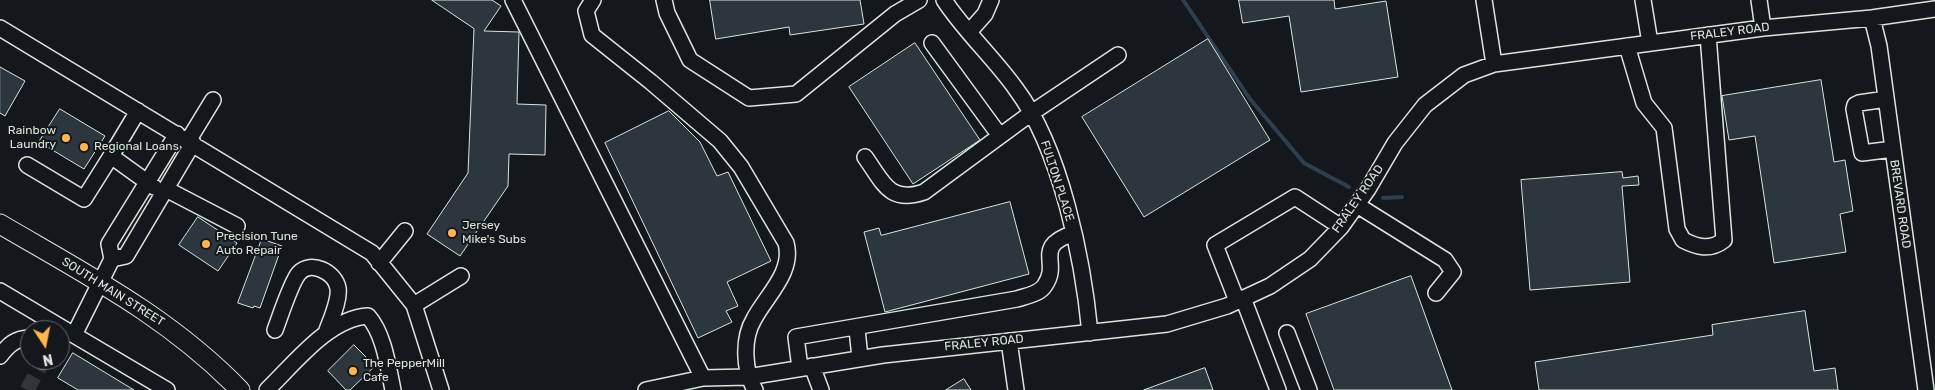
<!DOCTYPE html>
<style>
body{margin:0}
#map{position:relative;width:1935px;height:390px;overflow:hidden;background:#14181c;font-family:Rubik,sans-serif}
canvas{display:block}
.north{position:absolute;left:20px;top:320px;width:50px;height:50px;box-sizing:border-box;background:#14181c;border:1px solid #626a69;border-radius:50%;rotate:169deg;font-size:14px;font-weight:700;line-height:20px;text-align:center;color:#d8e6dc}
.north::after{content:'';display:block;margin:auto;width:18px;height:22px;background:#ffb74d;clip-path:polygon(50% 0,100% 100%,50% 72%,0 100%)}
</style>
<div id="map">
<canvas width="1935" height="390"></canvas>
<div class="north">N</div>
</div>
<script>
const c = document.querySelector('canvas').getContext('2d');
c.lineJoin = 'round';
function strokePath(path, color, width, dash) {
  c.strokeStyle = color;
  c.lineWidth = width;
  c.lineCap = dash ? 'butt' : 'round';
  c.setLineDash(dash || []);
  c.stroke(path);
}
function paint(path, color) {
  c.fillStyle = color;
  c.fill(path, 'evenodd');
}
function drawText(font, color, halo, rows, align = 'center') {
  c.font = font + ' Rubik,sans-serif';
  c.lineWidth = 4;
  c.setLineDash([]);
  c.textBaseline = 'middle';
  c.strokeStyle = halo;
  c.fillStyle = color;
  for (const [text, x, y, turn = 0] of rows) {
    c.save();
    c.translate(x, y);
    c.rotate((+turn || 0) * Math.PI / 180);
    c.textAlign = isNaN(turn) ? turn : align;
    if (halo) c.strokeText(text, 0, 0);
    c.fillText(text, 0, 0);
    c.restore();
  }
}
const stream = new Path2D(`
 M 1183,0 L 1250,99 L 1304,163 L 1349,187
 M 1383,198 L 1402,197`);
const building = new Path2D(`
 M 432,0 L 492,0 L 501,6 L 484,31 L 519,32 L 517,104 L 546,105 L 545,155 L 509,154 L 508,186 L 460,256 L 427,234 L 468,173 L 474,29 Z
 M 710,0 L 860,0 L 864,24 L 790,35 L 789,27 L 716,39 Z
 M 1239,0 L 1334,0 L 1335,9 L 1386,1 L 1398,77 L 1301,92 L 1289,16 L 1243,23 Z
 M 1208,39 L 1270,140 L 1144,217 L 1082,117 Z
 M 915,43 L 980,140 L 913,184 L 849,87 Z
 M 0,67 L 25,81 L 5,116 L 0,113 Z
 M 1821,80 L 1834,162 L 1845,160 L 1853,211 L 1840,214 L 1846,252 L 1774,263 L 1755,136 L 1729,140 L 1722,96 Z
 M 60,109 L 105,136 L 84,169 L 39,142 Z
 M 669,111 L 700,142 L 717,176 L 728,172 L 771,261 L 727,282 L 738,306 L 726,311 L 732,322 L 698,338 L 605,143 Z
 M 1622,172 L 1623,178 L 1638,176 L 1639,185 L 1622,186 L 1630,282 L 1530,290 L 1521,180 Z
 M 1010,202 L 1029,274 L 885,312 L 864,232 L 879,228 L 881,235 Z
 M 198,217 L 237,243 L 218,271 L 179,245 Z
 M 262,239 L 282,246 L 260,308 L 254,306 L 253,308 L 238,303 Z
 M 1411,276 L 1452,390 L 1334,390 L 1306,314 Z
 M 1805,311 L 1814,371 L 1835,368 L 1838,390 L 1539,390 L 1535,362 L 1713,335 L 1712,325 Z
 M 354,345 L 375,366 L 350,390 L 346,390 L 328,371 Z
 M 73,353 L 134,390 L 78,390 L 58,378 Z
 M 1205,368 L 1213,390 L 1144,390 Z
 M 964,379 L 971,390 L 946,390 Z`);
const minorTunnel = new Path2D(`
 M 27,390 L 43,361`);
const minor = new Path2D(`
 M 513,0 L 703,378
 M 593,0 L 586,11 L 592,35 L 651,82 L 720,141 L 741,167 L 786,243 C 794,272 766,296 754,319 C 742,339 744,371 755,390
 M 664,0 L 667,13 L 690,60 L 749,98 L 796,94 L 895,14 L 919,0
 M 944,0 C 965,32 994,58 1016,89 C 1061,149 1083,259 1090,333
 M 1484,0 L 1494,64
 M 1643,0 L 1650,43
 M 1759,0 L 1763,28
 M 1872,18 L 1879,46 L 1926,390
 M 0,28 L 372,253 L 414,305
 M 969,32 L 985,14 L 991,0
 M 932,43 L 1000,136
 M 1627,46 L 1644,103 L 1664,128 L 1677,229 L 1683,240 C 1697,247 1710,251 1724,240 L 1708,35
 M 1886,99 L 1859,103 L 1855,105 L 1854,109 L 1862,153 L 1893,149
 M 138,111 L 111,156 L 154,187
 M 188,141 L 213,100
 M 865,157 C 883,182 889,204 924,192 L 1030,114 L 1118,55
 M 27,165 L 84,199 L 111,156
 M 166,189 L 237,226
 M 1357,205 L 1445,260 L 1453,272 L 1436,293
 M 112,259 L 126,256 L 193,143
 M 379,263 L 405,231
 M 0,291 L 74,335
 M 1243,298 L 1278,390
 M 1237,301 L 1215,245 L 1295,197 L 1341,227
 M 857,329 L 860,358
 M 275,330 C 280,317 291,282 299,273 C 311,260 335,272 338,288 C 340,301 330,321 326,333
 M 1287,333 L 1309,390
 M 1009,341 L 1016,390
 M 0,356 C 8,345 16,338 30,338
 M 43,361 L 43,360
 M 812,366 L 821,390
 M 800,368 L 796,337 L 1017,299 C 1026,296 1040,294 1045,285 C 1061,262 1032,247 1074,233
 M 167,390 L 74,335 L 112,259 L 109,244 L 177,134
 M 267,390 C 294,364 329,318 368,316 C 384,334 388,366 393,390
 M 441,390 L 414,305 L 461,276
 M 646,390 L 703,378 L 748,377 L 883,355 L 1167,324 L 1227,306 L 1270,286 L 1310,259 L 1341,227 L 1368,189 L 1395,143 L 1425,105 L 1464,75 L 1494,64 L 1763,28 L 1872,18 L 1935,9`);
const major = new Path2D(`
 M 0,224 C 87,275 169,317 240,390`);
const markers = [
 [66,138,5,"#ffb74d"],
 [84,147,5,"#ffb74d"],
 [452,233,5,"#ffb74d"],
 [206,244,5,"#ffb74d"],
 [353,371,5,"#ffb74d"]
];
const streetNames = [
 ["FRALEY ROAD",1730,32,-7],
 ["FULTON PLACE",1057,181,72],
 ["FRALEY ROAD",1358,199,-55],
 ["BREVARD ROAD",1900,204,82],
 ["SOUTH MAIN STREET",113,292,32],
 ["FRALEY ROAD",984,343,-6]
];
const poiNames = [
 ["Rainbow",56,131,"right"],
 ["Laundry",56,145,"right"],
 ["Regional Loans",94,147],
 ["Jersey",462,226],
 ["Mike's Subs",462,240],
 ["Precision Tune",216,237],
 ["Auto Repair",216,251],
 ["The PepperMill",363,364],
 ["Cafe",363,378]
];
strokePath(stream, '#2f3f4d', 4);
paint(building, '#2c363c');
strokePath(building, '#d8e6dc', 1);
strokePath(minorTunnel, '#313739', 15, [15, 8]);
strokePath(minor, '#d8e6dc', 18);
strokePath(major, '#d8e6dc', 21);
strokePath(minor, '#14181c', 15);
strokePath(major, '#14181c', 19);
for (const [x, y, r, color] of markers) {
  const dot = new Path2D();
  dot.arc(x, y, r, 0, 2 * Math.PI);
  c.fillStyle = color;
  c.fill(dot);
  strokePath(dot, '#14181c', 2);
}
drawText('12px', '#d8e6dc', '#14181c', streetNames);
drawText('12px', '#d8e6dc', '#14181c', poiNames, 'left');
</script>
